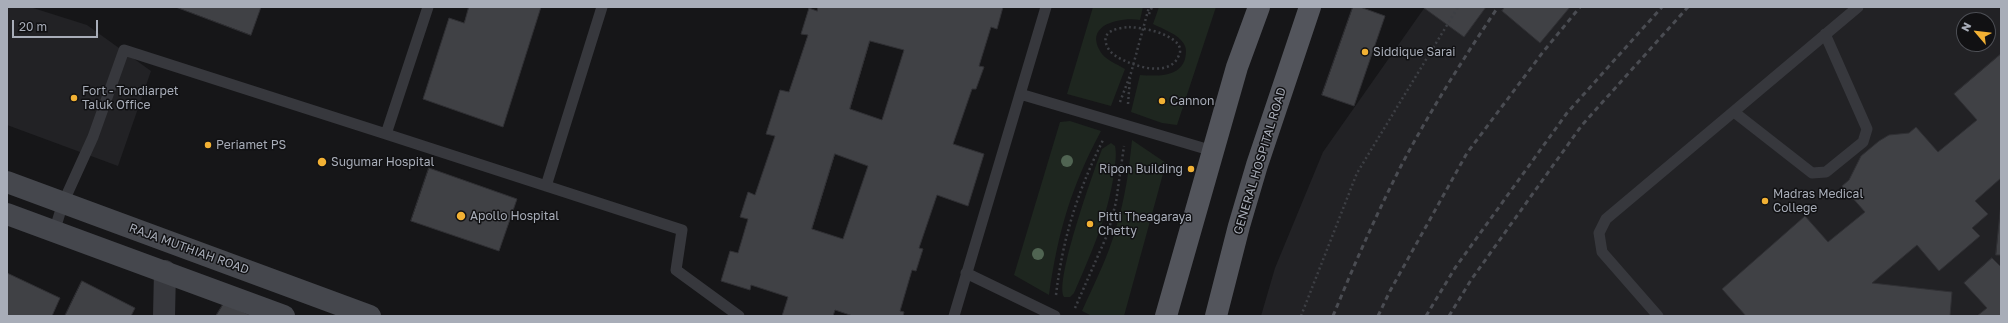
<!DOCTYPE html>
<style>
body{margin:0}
#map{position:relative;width:2008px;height:323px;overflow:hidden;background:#161618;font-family:"Golos Text",sans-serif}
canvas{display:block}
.frame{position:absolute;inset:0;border:8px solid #a8adb8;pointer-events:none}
.north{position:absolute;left:1956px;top:12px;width:40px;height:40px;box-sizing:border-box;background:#111113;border:1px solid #4d4f55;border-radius:50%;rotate:298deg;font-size:11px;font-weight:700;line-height:16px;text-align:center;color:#a8adb8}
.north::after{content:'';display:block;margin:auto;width:14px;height:18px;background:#f2b134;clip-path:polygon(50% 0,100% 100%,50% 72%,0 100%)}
.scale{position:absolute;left:12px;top:20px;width:86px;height:18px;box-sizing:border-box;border:2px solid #a8adb8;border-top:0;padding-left:5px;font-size:12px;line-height:14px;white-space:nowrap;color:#a8adb8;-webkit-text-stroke:3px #111113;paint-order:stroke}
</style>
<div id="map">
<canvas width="2008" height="323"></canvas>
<div class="frame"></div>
<div class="north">N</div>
<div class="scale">20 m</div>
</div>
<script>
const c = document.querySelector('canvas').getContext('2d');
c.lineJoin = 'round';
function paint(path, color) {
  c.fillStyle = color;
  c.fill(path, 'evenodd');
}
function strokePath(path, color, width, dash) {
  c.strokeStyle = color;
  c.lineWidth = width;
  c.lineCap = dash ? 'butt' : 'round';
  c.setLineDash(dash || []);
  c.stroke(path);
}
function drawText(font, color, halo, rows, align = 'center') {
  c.font = font + ' "Golos Text",sans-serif';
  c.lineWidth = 3;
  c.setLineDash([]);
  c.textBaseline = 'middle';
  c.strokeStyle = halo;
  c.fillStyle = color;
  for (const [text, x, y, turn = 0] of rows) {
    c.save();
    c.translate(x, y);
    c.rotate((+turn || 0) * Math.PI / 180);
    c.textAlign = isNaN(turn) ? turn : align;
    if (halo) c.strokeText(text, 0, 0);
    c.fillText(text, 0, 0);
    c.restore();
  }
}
const built = new Path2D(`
 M 7,7 L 30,7 L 87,25 L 151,71 L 118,166 L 7,125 Z
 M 1425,7 L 2001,7 L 2001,316 L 1261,316 L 1275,268 L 1323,152 ZM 1964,20 L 1988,20 L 1988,44 L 1964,44 Z`);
const green = new Path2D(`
 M 1093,7 L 1143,7 L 1140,20 C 1122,17 1084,24 1100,51 C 1105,60 1117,64 1125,69 L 1111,106 L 1067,94 Z
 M 1159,7 L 1216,7 L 1177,125 L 1162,123 L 1131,112 L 1140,75 C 1156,76 1179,78 1185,59 C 1186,54 1187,49 1184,44 C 1178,34 1163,29 1153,24 Z
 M 1070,121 L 1101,131 C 1071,187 1058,232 1049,295 L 1014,275 L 1060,122 Z
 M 1132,140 L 1166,163 L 1124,316 L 1092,316 L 1082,311 C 1094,284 1108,257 1116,228 C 1125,199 1129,170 1132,140 Z
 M 1111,143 L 1115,146 C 1117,155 1115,164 1114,173 C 1108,216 1091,254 1074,293 L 1070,297 L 1064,297 C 1054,282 1094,170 1102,149 Z`);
const building = new Path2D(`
 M 176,7 L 261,7 L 251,35 Z
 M 469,7 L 541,7 L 503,127 L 423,99 L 449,18 L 464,23 Z
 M 818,7 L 1003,7 L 997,29 L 991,27 L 979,66 L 984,67 L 976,89 L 972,89 L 953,144 L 984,154 L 968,206 L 937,195 L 919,248 L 923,249 L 916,271 L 912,270 L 900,311 L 904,312 L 903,316 L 853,316 L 835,310 L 833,316 L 782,316 L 788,297 L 751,285 L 750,290 L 721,281 L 730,251 L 738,253 L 748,219 L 740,217 L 748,192 L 755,195 L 775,136 L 766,134 L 780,90 L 789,92 L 808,35 L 801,34 L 809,8 L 817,11 ZM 870,41 L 904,50 L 882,120 L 850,109 ZM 835,154 L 868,166 L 843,239 L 812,229 Z
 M 1353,7 L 1360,7 L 1385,16 L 1354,106 L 1322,95 Z
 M 1425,7 L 1486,7 L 1464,37 L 1424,8 Z
 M 1505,7 L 1570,7 L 1540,43 L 1502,11 Z
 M 2001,54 L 2001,178 L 1975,201 L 1988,214 L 1972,228 L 1980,236 L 1939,271 L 1917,245 L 1872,283 L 1952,292 L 1950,316 L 1746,316 L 1722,289 L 1805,216 L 1828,242 L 1865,212 L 1842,186 L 1849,180 L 1861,156 L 1879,141 L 1889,135 L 1909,133 L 1916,127 L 1938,152 L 1977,120 L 1954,94 Z
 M 429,168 L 517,199 L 499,251 L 411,221 Z
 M 2001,204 L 2001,255 L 1996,255 Z
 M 1992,258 L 2001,267 L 2001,316 L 1977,316 L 1987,308 L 1964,283 Z
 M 7,273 L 60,298 L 52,316 L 7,316 Z
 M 82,281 L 135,308 L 131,316 L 65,316 Z
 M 224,303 L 252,316 L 216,316 Z`);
const path = new Path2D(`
 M 1149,14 L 1152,7
 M 1129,27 C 1144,28 1167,32 1178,44 C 1180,47 1181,52 1179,55 C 1172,75 1143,69 1128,62 C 1120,59 1110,54 1107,46 C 1100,30 1119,28 1129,27 Z
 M 1120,102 L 1131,73 L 1149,7
 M 1128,104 L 1130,78
 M 1056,295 C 1063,237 1077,193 1103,140
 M 1075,308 L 1108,233 L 1116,202 L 1124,146
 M 1301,316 L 1357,173 L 1458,7`);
const lane = new Path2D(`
 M 428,7 L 386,134 L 682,230 L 676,270 L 739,316
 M 1020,94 L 1213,151
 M 1734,112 L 1812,173 L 1826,172 L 1863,142 L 1867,129 L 1825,34
 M 546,186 L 602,7
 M 54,232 L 63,203 L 93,137 L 124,50 L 386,134
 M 966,273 L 1055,316
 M 954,316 L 1046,7
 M 1658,316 L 1602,252 L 1599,233 L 1606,219 L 1858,7`);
const street = new Path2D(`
 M 164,316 L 165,271`);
const secondary = new Path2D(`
 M 7,182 L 370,316
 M 7,214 L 284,316`);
const primary = new Path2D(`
 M 1166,316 L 1237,67 L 1259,7
 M 1216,316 L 1239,226 L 1257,165 L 1310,7`);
const rail = new Path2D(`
 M 1333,316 C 1354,265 1376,215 1401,166 C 1430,111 1463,59 1498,7
 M 1378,316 L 1390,291 L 1467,153 L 1543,52 L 1580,7
 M 1426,316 L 1455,268 L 1567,113 L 1662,7
 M 1449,316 L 1471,280 L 1582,125 L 1688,7`);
const trees = [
 [1067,161],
 [1038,254]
];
const markers = [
 [1365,52,4,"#f2b134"],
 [74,98,4,"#f2b134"],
 [1162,101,4,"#f2b134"],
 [208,145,4,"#f2b134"],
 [322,162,5,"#f2b134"],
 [1191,169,4,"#f2b134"],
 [1765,201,4,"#f2b134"],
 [461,216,5,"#f2b134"],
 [1090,224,4,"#f2b134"]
];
const poiNames = [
 ["Siddique Sarai",1373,52],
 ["Fort - Tondiarpet",82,91],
 ["Taluk Office",82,105],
 ["Cannon",1170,101],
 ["Periamet PS",216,145],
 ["Sugumar Hospital",331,162],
 ["Ripon Building",1183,169,"right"],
 ["Madras Medical",1773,194],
 ["College",1773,208],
 ["Apollo Hospital",470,216],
 ["Pitti Theagaraya",1098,217],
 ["Chetty",1098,231]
];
const streetNames = [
 ["GENERAL HOSPITAL ROAD",1260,161,-73],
 ["RAJA MUTHIAH ROAD",189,249,20]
];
paint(built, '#222225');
paint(green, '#1e261f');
paint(building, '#404145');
strokePath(building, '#303034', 1);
strokePath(path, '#3d3f44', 2.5, [2, 3]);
strokePath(lane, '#37383d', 11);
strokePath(street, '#37383d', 22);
strokePath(secondary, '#45474d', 22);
strokePath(primary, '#53555c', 22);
strokePath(rail, '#4a4c52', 3, [5, 4]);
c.fillStyle = '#506452';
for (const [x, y] of trees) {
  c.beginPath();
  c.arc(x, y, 6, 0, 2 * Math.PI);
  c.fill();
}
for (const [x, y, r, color] of markers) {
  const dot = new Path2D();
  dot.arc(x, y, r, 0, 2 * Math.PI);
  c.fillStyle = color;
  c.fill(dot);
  strokePath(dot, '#111113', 1.5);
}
drawText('12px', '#a8adb8', '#111113', poiNames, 'left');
drawText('12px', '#a8adb8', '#111113', streetNames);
</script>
